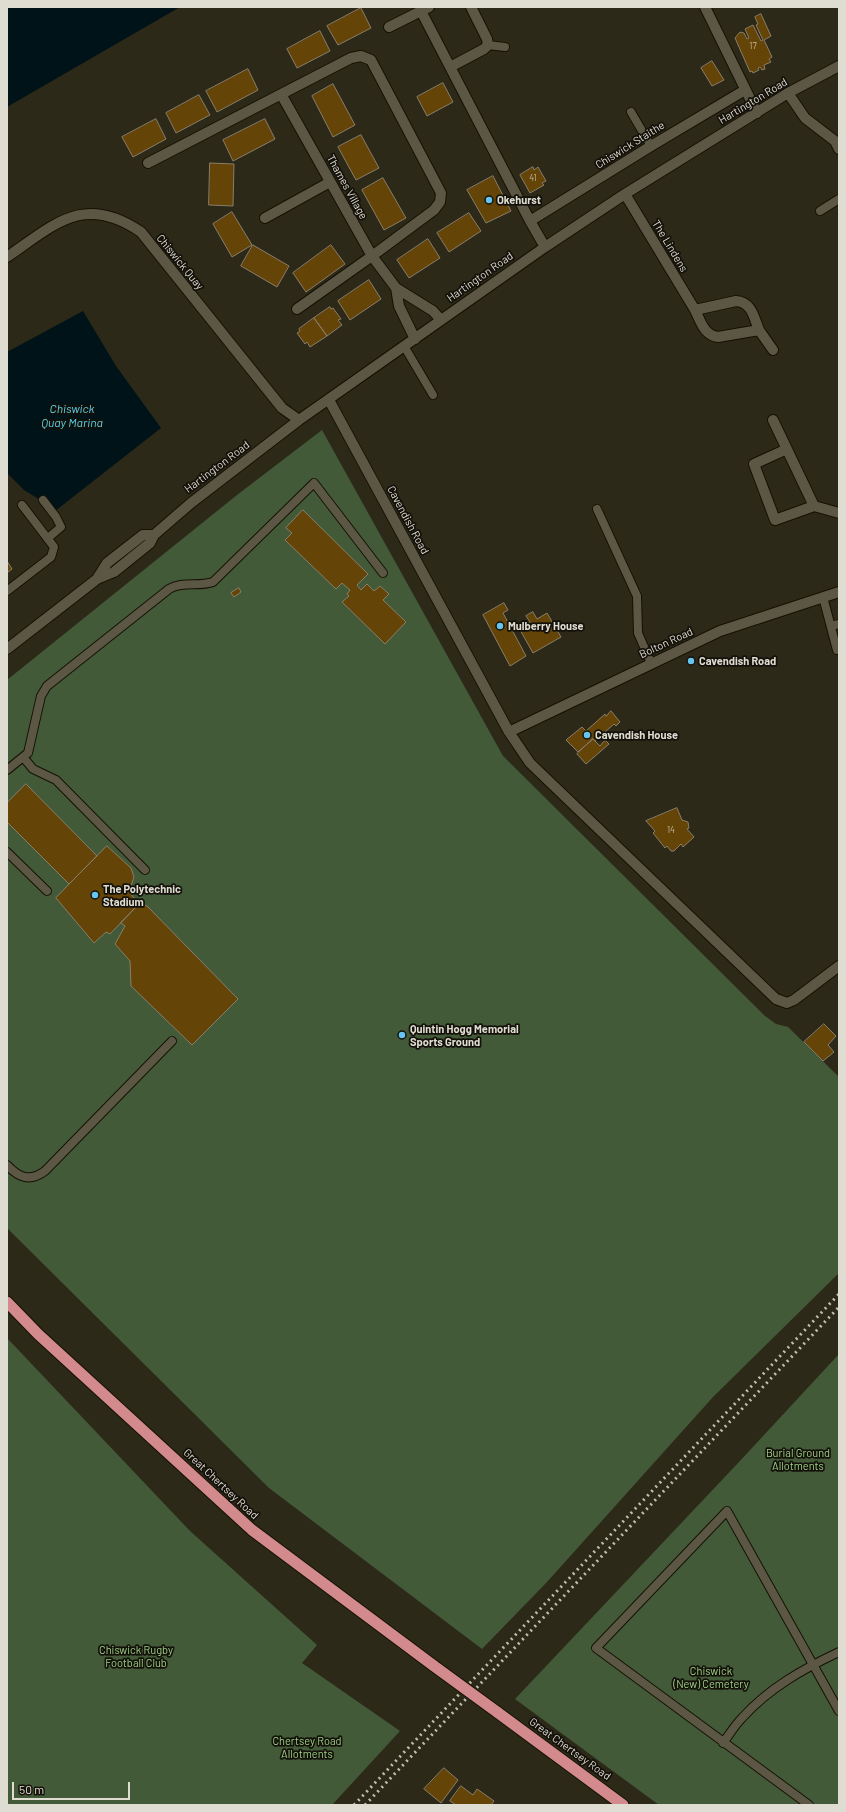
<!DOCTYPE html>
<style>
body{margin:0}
#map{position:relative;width:846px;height:1812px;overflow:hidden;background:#2d2918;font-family:Barlow,sans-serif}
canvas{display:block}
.frame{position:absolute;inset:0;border:8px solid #dfdcd1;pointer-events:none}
.scale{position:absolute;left:12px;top:1782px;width:118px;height:18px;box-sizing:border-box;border:2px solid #dfdcd1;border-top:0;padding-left:5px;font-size:12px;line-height:14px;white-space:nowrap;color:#dfdcd1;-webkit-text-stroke:3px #13110a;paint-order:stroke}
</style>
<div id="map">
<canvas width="846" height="1812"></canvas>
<div class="frame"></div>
<div class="scale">50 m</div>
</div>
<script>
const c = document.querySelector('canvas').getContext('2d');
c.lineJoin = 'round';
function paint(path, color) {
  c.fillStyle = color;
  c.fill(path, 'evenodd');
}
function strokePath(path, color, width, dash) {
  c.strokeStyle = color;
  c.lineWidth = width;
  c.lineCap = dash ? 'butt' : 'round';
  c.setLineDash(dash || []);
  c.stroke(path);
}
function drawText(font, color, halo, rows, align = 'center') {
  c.font = font + ' Barlow,sans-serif';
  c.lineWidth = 3.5;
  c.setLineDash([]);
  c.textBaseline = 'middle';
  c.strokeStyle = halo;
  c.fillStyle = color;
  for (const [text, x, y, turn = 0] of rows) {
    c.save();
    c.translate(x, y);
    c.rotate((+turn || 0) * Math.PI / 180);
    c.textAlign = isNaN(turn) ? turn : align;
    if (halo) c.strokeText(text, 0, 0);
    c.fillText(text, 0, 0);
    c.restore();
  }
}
const green = new Path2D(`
 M 322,430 L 503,756 L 765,1016 L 776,1024 L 788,1027 L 839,1077 L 839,1273 L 713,1397 L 547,1582 L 482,1649 L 269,1488 L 7,1228 L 7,680 L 237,495 Z
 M 7,1338 L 190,1531 L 317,1645 L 302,1663 L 400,1731 L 332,1805 L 7,1805 Z
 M 839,1354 L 839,1805 L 659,1805 L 515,1699 L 739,1462 Z`);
const water = new Path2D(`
 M 7,7 L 180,7 L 7,107 Z
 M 83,311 L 116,366 L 161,428 L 50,515 L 37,498 L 24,490 L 7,473 L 7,352 Z`);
const building = new Path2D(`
 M 361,8 L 371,28 L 338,45 L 327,26 Z
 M 761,14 L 771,36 L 764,40 L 772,57 L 769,59 L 771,62 L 764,65 L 765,69 L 762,70 L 760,67 L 758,68 L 759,70 L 753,73 L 752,71 L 750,72 L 735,38 L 740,32 L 744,33 L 747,39 L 749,38 L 745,29 L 753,25 L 761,41 L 763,40 L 756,25 L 758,24 L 755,17 Z
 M 320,31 L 330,51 L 297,68 L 287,49 Z
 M 712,61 L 724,80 L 712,86 L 701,68 Z
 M 248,69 L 258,90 L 217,112 L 206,91 Z
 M 443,83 L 453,102 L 427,116 L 417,97 Z
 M 333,84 L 355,125 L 333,137 L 312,96 Z
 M 199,95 L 210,115 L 176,133 L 166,113 Z
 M 156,119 L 166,139 L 133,157 L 122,137 Z
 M 265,119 L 275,139 L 233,161 L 223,140 Z
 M 361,135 L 379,168 L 356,180 L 338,147 Z
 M 210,163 L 234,164 L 233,206 L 209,205 Z
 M 533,167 L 534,170 L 538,167 L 546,181 L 542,183 L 544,185 L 530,193 L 520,175 Z
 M 493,176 L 511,211 L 486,223 L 467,190 Z
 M 383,178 L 406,218 L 384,230 L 362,190 Z
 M 232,212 L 252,245 L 232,257 L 213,224 Z
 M 469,213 L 481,231 L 449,252 L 437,233 Z
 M 428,239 L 440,258 L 409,278 L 397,260 Z
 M 253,245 L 289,266 L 277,287 L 241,266 Z
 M 331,245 L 345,264 L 306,292 L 293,273 Z
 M 369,280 L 381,299 L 350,320 L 338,301 Z
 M 330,307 L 331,309 L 333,308 L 341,319 L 338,320 L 342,325 L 327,336 L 314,318 Z
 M 314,318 L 327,336 L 310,347 L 307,342 L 305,344 L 297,333 L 300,331 L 299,329 Z
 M 303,510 L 368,574 L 357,585 L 361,590 L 367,584 L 374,591 L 380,586 L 389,594 L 383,600 L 406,622 L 385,644 L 342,602 L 349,596 L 347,594 L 350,590 L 342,583 L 336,589 L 285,540 L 292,533 L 286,528 Z
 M 7,561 L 12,569 L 7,573 Z
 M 239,588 L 241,592 L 234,597 L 231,593 Z
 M 504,603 L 508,610 L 503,613 L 526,656 L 510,666 L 483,615 Z
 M 533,612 L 537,619 L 547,613 L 561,637 L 533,653 L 519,628 L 530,622 L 526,616 Z
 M 611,711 L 620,722 L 616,726 L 614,724 L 595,741 L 593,739 L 578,752 L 566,740 L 582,727 L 586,731 L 605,714 L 606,716 Z
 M 593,739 L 600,746 L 605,740 L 609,744 L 586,764 L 577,754 Z
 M 26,784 L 97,856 L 69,884 L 7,822 L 7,803 Z
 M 677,808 L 682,820 L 688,822 L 689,828 L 687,829 L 694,837 L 683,847 L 681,844 L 674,851 L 671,851 L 667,846 L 665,848 L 653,833 L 655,831 L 646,821 Z
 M 107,846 L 131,868 L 134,877 L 129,892 L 139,904 L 110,934 L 106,932 L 94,943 L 56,898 Z
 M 139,904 L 147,906 L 238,999 L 192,1045 L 131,986 L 130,961 L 115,944 L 125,926 L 121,923 Z
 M 824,1024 L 836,1036 L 828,1045 L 834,1052 L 823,1061 L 804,1042 Z
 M 444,1768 L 458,1780 L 441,1803 L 424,1789 Z
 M 461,1786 L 473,1795 L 477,1789 L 494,1801 L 491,1805 L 456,1805 L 450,1801 Z`);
const service = new Path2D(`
 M 488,45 L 505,47
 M 631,112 L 651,146
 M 820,211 L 839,199
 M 404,346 L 433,395
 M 43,500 L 56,517 L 61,527 L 48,538
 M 597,509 L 637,596 L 638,633 L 651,663
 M 7,591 L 51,557 L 54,547 L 22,505
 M 823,597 L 837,650
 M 831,626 L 839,624
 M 23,757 L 33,769 L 56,780 L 145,870
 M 7,770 L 28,753 L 41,696 L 47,686 L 169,589 C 182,581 199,587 213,582 L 314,483 L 383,573
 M 7,852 L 47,891
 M 7,1165 C 19,1178 30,1182 45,1171 L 172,1041
 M 723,1743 C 729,1735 735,1725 742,1718 C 769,1688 803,1669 839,1652
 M 809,1805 L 596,1648 L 727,1511 L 839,1711`);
const minor = new Path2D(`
 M 429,7 L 421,11 L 530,221 L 545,247
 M 705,7 L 757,113
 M 389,27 L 421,11
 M 450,67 L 484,49 L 488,45 L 487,39 L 471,7
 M 788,93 L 805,118 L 835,141 L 839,149
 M 281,94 L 372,256 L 396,288
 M 148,163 L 351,58 L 361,56 L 371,60 L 441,193 L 440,202 L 434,210 L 372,256 L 297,309
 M 625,194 L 695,310
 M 265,218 L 330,182
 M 530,221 L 651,146 L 745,90
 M 7,257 C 55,224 84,193 141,232 L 282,408 L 299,420
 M 736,301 C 752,302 754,318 759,330 L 718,337 C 704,335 701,322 695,310 Z
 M 759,330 L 773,350
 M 415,339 L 399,306 L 396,288 L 433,311 L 441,320
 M 329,400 L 509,732 L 530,763 L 776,999 L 787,1003 L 794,1000 L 839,966
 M 773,420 L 814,506 L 839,513
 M 787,449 L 754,464 L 775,520 L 814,506
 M 97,579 L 107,563 L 143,535 L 154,535
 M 7,649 L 97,579 L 114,572 L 150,543 L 154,535 L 191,503 L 299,420 L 545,247 L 625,194 L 788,93 L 839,66
 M 509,732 L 720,631 L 839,592`);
const trunk = new Path2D(`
 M 7,1302 L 38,1334 L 252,1530 L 434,1666
 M 497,1712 L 623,1805`);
const rail = new Path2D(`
 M 354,1805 L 839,1294
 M 365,1805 L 839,1307`);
const trunkBridge = new Path2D(`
 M 434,1666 L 497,1712`);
const markers = [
 [489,200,4,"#66c4ef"],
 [500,626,4,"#66c4ef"],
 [691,661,4,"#66c4ef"],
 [587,735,4,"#66c4ef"],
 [95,895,4,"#66c4ef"],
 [402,1035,4,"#66c4ef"]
];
const numberNames = [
 ["17",753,46],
 ["41",533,178],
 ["14",671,830]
];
const streetNames = [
 ["Hartington Road",753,101,-31],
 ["Chiswick Staithe",630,145,-32],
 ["Thames Village",347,187,61],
 ["The Lindens",670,246,59],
 ["Chiswick Quay",180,262,51],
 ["Hartington Road",480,277,-35],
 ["Hartington Road",217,467,-37],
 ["Cavendish Road",408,520,62],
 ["Bolton Road",666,643,-25],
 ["Great Chertsey Road",221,1484,43],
 ["Great Chertsey Road",570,1749,36]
];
const poiNames = [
 ["Okehurst",497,200],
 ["Mulberry House",508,626],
 ["Cavendish Road",699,661],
 ["Cavendish House",595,735],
 ["The Polytechnic",103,889],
 ["Stadium",103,902],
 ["Quintin Hogg Memorial",410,1029],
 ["Sports Ground",410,1042]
];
const parkNames = [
 ["Burial Ground",798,1453],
 ["Allotments",798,1466],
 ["Chiswick Rugby",136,1650],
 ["Football Club",136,1663],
 ["Chiswick",711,1671],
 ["(New) Cemetery",711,1684],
 ["Chertsey Road",307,1741],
 ["Allotments",307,1754]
];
const waterNames = [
 ["Chiswick",72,409],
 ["Quay Marina",72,423]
];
paint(green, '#435a39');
paint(water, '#001319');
paint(building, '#654507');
strokePath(building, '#897d6c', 1);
strokePath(service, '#151103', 10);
strokePath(minor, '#151103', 12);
strokePath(trunk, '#151103', 13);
strokePath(service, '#5c5745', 8);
strokePath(minor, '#5c5745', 10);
strokePath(trunk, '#d28a8c', 11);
strokePath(rail, '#c1beb2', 3, [2, 4]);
strokePath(trunkBridge, '#151103', 13, []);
strokePath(trunkBridge, '#d28a8c', 11);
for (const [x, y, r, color] of markers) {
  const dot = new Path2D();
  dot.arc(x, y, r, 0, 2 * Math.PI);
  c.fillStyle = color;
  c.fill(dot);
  strokePath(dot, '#13110a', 1.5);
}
drawText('9px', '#c0b69e', null, numberNames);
drawText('11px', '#dfdcd1', '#13110a', streetNames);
drawText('bold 11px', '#dfdcd1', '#13110a', poiNames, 'left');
drawText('11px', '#9dcf85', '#13110a', parkNames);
drawText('italic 12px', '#59d3ed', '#13110a', waterNames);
</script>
